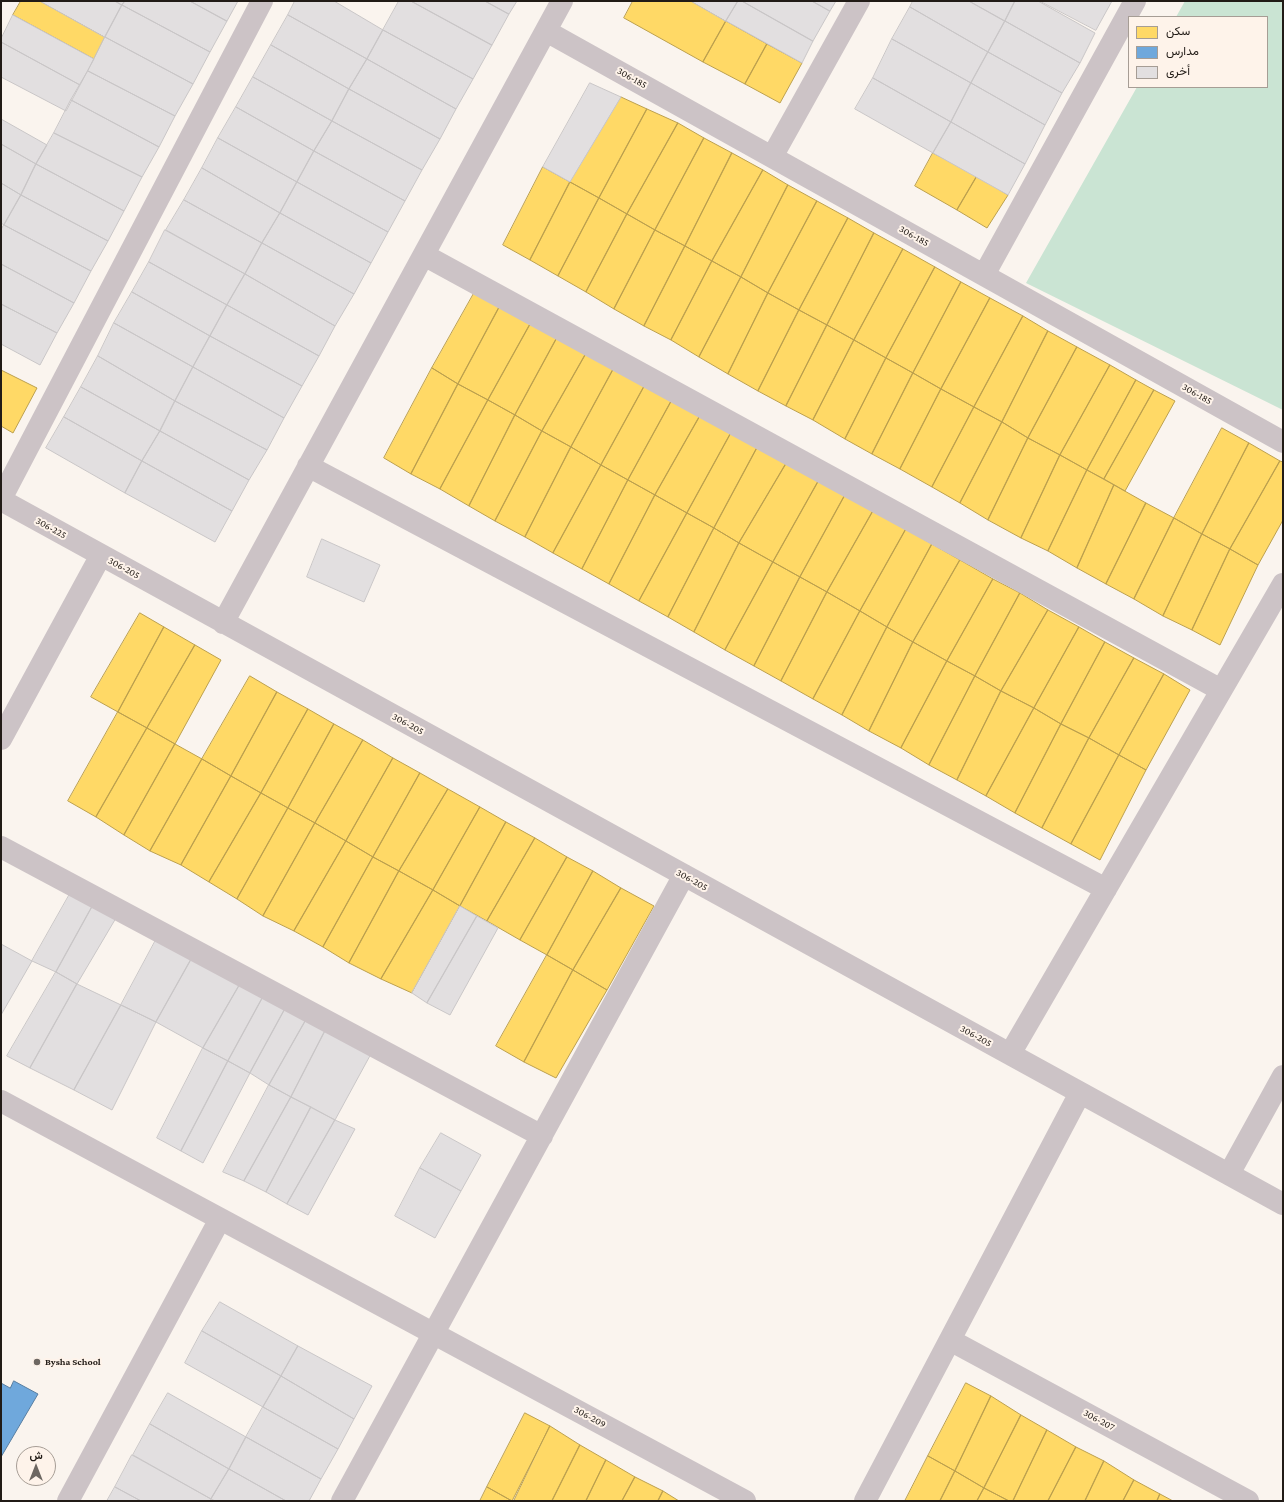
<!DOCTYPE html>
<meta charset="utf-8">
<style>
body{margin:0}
#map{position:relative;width:1284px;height:1502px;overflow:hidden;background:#faf4ee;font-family:"Crimson Pro",Vazirmatn,serif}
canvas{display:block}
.frame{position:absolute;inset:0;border:2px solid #211b16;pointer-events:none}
.legend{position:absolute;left:1128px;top:16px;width:140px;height:72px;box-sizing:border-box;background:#fef3ea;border:1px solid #a69d95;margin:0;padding:5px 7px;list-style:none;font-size:12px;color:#211b16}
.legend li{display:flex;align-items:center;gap:8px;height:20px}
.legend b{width:20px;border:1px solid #a69d95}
.north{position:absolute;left:16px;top:1446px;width:40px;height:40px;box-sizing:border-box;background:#fef3ea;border:1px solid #a69d95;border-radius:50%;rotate:0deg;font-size:11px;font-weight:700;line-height:16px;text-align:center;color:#211b16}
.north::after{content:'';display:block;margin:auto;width:14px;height:18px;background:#6d6762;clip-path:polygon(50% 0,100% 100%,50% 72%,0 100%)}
</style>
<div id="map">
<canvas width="1284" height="1502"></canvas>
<div class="frame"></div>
<ul class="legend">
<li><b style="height:11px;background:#ffd966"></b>سكن</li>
<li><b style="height:11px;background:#6fa8dc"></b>مدارس</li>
<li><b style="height:11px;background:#e2dfe0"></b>أخرى</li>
</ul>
<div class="north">ش</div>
</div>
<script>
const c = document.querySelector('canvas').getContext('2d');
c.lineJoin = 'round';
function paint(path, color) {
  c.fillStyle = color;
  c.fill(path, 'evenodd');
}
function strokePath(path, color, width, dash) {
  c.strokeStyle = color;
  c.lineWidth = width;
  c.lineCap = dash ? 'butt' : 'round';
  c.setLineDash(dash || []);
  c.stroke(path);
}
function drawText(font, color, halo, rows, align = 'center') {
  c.font = font + ' "Crimson Pro",serif';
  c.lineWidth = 4;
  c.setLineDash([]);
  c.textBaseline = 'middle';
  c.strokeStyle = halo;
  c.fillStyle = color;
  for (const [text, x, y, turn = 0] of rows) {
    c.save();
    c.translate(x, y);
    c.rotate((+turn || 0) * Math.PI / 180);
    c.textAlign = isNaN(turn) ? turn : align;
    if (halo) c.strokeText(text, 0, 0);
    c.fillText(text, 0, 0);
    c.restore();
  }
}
const green = new Path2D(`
 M 1185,1 L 1283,1 L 1283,410 L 1026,283 L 1137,87 L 1267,87 L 1267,17 L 1176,17 Z`);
const homes = new Path2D(`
 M 21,1 L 40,1 L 105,37 L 94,59 L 13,15 Z
 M 633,1 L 691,1 L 726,21 L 703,62 L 624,18 Z
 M 726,21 L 767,44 L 745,84 L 703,62 Z
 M 767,44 L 802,63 L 780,103 L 745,84 Z
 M 621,97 L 647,109 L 599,198 L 570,182 Z
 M 647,109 L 678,123 L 627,214 L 599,198 Z
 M 678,123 L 704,138 L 655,230 L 627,214 Z
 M 704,138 L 732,153 L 685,246 L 655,230 Z
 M 732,153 L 763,170 L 712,261 L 685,246 Z
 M 933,153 L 977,176 L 957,210 L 915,186 Z
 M 543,167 L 570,182 L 530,260 L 503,245 Z
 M 763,170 L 788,185 L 741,277 L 712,261 Z
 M 977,176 L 1008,195 L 987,228 L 957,210 Z
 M 570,182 L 599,198 L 558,276 L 530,260 Z
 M 788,185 L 817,201 L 768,293 L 741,277 Z
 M 599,198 L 627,214 L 586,292 L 558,276 Z
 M 817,201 L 848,218 L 799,310 L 768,293 Z
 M 627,214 L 655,230 L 614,309 L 586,292 Z
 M 848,218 L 874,233 L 827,325 L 799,310 Z
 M 655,230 L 685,246 L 644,326 L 614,309 Z
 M 874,233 L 903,249 L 854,340 L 827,325 Z
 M 685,246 L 712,261 L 671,340 L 644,326 Z
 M 903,249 L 935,267 L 886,358 L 854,340 Z
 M 712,261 L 741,277 L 699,357 L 671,340 Z
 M 935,267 L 961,282 L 913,373 L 886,358 Z
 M 741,277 L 768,293 L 728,374 L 699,357 Z
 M 961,282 L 990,298 L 941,389 L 913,373 Z
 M 477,288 L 502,302 L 458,384 L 432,368 Z
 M 768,293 L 799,310 L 758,391 L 728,374 Z
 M 990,298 L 1023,316 L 974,407 L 941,389 Z
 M 502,302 L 533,319 L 488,400 L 458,384 Z
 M 799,310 L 827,325 L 786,406 L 758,391 Z
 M 1023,316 L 1048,331 L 1002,422 L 974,407 Z
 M 533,319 L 559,334 L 515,415 L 488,400 Z
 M 827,325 L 854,340 L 813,420 L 786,406 Z
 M 1048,331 L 1077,347 L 1028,438 L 1002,422 Z
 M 559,334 L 588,350 L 542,431 L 515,415 Z
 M 854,340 L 886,358 L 845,439 L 813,420 Z
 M 1077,347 L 1110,365 L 1060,455 L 1028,438 Z
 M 588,350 L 615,366 L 571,447 L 542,431 Z
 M 886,358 L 913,373 L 872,454 L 845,439 Z
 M 1110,365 L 1136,380 L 1087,470 L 1060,455 Z
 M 615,366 L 646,383 L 601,465 L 571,447 Z
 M 432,368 L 458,384 L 411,474 L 384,458 Z
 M 1,370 L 37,388 L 13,433 L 1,426 Z
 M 913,373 L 941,389 L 900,469 L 872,454 Z
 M 1136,380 L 1154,390 L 1104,479 L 1087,470 Z
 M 646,383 L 673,398 L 628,480 L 601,465 Z
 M 458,384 L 488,400 L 440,489 L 411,474 Z
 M 941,389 L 974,407 L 932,487 L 900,469 Z
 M 1154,390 L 1175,401 L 1125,491 L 1104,479 Z
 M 673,398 L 701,414 L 655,495 L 628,480 Z
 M 488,400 L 515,415 L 469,506 L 440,489 Z
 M 974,407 L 1002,422 L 960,503 L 932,487 Z
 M 701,414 L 732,431 L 687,513 L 655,495 Z
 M 515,415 L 542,431 L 495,521 L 469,506 Z
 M 1002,422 L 1028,438 L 988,520 L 960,503 Z
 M 1222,428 L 1249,443 L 1202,534 L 1174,518 Z
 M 542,431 L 571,447 L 525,537 L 495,521 Z
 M 732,431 L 758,446 L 714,528 L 687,513 Z
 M 1028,438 L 1060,455 L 1021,538 L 988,520 Z
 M 1249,443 L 1280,461 L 1230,549 L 1202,534 Z
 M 758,446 L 787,462 L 739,543 L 714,528 Z
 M 571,447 L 601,465 L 553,553 L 525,537 Z
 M 1060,455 L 1087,470 L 1048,551 L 1021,538 Z
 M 1280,461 L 1283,462 L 1283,520 L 1258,565 L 1230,549 Z
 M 787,462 L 819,480 L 773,562 L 739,543 Z
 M 601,465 L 628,480 L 582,569 L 553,553 Z
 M 1087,470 L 1114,485 L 1077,568 L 1048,551 Z
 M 628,480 L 655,495 L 609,584 L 582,569 Z
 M 819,480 L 845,495 L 800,577 L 773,562 Z
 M 1114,485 L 1146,503 L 1106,584 L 1077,568 Z
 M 655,495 L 687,513 L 639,601 L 609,584 Z
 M 845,495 L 873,511 L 827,592 L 800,577 Z
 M 1146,503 L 1174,518 L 1134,599 L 1106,584 Z
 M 873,511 L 906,529 L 860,611 L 827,592 Z
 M 687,513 L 714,528 L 668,617 L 639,601 Z
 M 1174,518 L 1202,534 L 1163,616 L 1134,599 Z
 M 714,528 L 739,543 L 694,632 L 668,617 Z
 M 906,529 L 932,544 L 887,627 L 860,611 Z
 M 1202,534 L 1230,549 L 1192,630 L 1163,616 Z
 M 739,543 L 773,562 L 725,650 L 694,632 Z
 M 932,544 L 960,560 L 913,642 L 887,627 Z
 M 1230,549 L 1258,565 L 1220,645 L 1192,630 Z
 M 960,560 L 993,579 L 947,661 L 913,642 Z
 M 773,562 L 800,577 L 754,666 L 725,650 Z
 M 800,577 L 827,592 L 781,681 L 754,666 Z
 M 993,579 L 1020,593 L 975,676 L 947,661 Z
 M 827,592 L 860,611 L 813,699 L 781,681 Z
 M 1020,593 L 1048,610 L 1001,691 L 975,676 Z
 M 1048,610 L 1079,627 L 1034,708 L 1001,691 Z
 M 860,611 L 887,627 L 842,715 L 813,699 Z
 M 140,613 L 164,627 L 118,712 L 91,697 Z
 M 164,627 L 195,645 L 147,728 L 118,712 Z
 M 887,627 L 913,642 L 869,731 L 842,715 Z
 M 1079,627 L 1105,642 L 1061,724 L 1034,708 Z
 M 913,642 L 947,661 L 901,748 L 869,731 Z
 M 1105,642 L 1134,658 L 1089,738 L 1061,724 Z
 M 195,645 L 221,660 L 175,744 L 147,728 Z
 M 1134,658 L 1164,674 L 1119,755 L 1089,738 Z
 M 947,661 L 975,676 L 929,765 L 901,748 Z
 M 1164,674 L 1190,690 L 1146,770 L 1119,755 Z
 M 250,676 L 277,692 L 231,776 L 202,759 Z
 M 975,676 L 1001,691 L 957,780 L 929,765 Z
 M 1001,691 L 1034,708 L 986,796 L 957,780 Z
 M 277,692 L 308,709 L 261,793 L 231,776 Z
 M 1034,708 L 1061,724 L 1015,813 L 986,796 Z
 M 308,709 L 334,724 L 288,808 L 261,793 Z
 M 118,712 L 147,728 L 96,817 L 68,801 Z
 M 334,724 L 363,740 L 315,823 L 288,808 Z
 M 1061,724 L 1089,738 L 1042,828 L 1015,813 Z
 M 147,728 L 175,744 L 124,835 L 96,817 Z
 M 1089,738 L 1119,755 L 1071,844 L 1042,828 Z
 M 363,740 L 393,758 L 346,841 L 315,823 Z
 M 175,744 L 202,759 L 150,851 L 124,835 Z
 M 1119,755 L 1146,770 L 1100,860 L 1071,844 Z
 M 393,758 L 420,773 L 373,857 L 346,841 Z
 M 202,759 L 231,776 L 181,865 L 150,851 Z
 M 420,773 L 448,789 L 399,871 L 373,857 Z
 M 231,776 L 261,793 L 209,882 L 181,865 Z
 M 448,789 L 480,807 L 433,890 L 399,871 Z
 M 261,793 L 288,808 L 237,899 L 209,882 Z
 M 480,807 L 506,822 L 460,906 L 433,890 Z
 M 288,808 L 315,823 L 263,916 L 237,899 Z
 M 506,822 L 535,838 L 487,921 L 460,906 Z
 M 315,823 L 346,841 L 294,931 L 263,916 Z
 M 535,838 L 567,857 L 520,940 L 487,921 Z
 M 346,841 L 373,857 L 323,947 L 294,931 Z
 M 373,857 L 399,871 L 349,963 L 323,947 Z
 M 567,857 L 593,871 L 547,955 L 520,940 Z
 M 399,871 L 433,890 L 381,979 L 349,963 Z
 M 593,871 L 621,888 L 573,970 L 547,955 Z
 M 621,888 L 654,906 L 607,990 L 573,970 Z
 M 433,890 L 460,906 L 412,993 L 381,979 Z
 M 547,955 L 573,970 L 524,1062 L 496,1046 Z
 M 573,970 L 607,990 L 556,1078 L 524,1062 Z
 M 966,1383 L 991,1396 L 955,1471 L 928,1456 Z
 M 991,1396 L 1021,1415 L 984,1488 L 955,1471 Z
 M 525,1413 L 550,1426 L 512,1501 L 487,1487 Z
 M 1021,1415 L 1047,1430 L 1013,1501 L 1009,1501 L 984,1488 Z
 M 550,1426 L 580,1445 L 552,1501 L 514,1501 Z
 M 1047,1430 L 1076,1447 L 1048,1501 L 1013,1501 Z
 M 580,1445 L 606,1460 L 586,1501 L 552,1501 Z
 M 1076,1447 L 1104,1461 L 1085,1501 L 1048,1501 Z
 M 928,1456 L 955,1471 L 940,1501 L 905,1501 Z
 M 606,1460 L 635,1477 L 622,1501 L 586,1501 Z
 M 1104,1461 L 1134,1480 L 1123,1501 L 1085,1501 Z
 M 955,1471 L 984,1488 L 977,1501 L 940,1501 Z
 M 635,1477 L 663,1491 L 658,1501 L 622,1501 Z
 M 1134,1480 L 1160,1494 L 1157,1501 L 1123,1501 Z
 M 487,1487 L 512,1501 L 480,1501 Z
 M 984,1488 L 1009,1501 L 977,1501 Z
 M 663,1491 L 679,1501 L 658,1501 Z
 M 1160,1494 L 1173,1501 L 1157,1501 Z`);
const schools = new Path2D(`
 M 14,1381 L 38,1394 L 1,1457 L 1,1383 L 10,1388 Z`);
const building = new Path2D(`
 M 40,1 L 115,1 L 122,5 L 105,37 Z
 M 115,1 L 125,1 L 122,5 Z
 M 125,1 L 190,1 L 227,21 L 210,52 L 122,5 Z
 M 190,1 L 238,1 L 227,21 Z
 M 295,1 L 334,1 L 383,30 L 367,59 L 288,15 Z
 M 399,1 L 411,1 L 492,45 L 473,79 L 383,30 Z
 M 411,1 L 485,1 L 509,14 L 492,45 Z
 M 485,1 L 517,1 L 509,14 Z
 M 691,1 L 738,1 L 726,21 Z
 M 738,1 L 742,1 L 813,41 L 802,63 L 726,21 Z
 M 742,1 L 812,1 L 830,11 L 813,41 Z
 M 812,1 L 836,1 L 830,11 Z
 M 913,1 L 969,1 L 1005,21 L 988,52 L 910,7 Z
 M 969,1 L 1015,1 L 1005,21 Z
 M 1015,1 L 1038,1 L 1095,33 L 1080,63 L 1005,21 Z
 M 1040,1 L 1112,1 L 1096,30 Z
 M 122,5 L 210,52 L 193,84 L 105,37 Z
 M 910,7 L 988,52 L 971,83 L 892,39 Z
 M 13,15 L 94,59 L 80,85 L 1,42 L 1,39 Z
 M 288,15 L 367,59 L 349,89 L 271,45 Z
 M 1005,21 L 1080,63 L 1062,93 L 988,52 Z
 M 383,30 L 473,79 L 456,109 L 367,59 Z
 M 105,37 L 193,84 L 175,116 L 88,71 Z
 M 892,39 L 971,83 L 951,122 L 873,78 Z
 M 1,42 L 80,85 L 66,111 L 1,77 Z
 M 271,45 L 349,89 L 332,121 L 253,77 Z
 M 988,52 L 1062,93 L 1045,125 L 971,83 Z
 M 367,59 L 456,109 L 440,139 L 349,89 Z
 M 88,71 L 175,116 L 159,147 L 71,100 Z
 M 253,77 L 332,121 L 314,151 L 236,107 Z
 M 873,78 L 951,122 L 933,153 L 855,109 Z
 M 590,83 L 621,97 L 570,182 L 543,167 Z
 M 971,83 L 1045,125 L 1025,164 L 951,122 Z
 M 349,89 L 440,139 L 422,170 L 332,121 Z
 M 71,100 L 159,147 L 142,177 L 54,133 Z
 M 236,107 L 314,151 L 297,182 L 218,138 Z
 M 1,119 L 47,145 L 36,164 L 1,144 Z
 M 332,121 L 422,170 L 405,201 L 314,151 Z
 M 951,122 L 1025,164 L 1008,195 L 933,153 Z
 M 54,133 L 142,177 L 124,211 L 36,164 Z
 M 218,138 L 297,182 L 280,213 L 202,168 Z
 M 1,144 L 36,164 L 21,195 L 1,183 Z
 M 314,151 L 405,201 L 388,232 L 297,182 Z
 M 36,164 L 124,211 L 108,241 L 21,195 Z
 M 202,168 L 280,213 L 262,243 L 184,200 Z
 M 297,182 L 388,232 L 371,263 L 280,213 Z
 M 1,183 L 21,195 L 4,225 L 1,223 Z
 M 21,195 L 108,241 L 91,271 L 4,225 Z
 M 184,200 L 262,243 L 245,274 L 166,230 Z
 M 280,213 L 371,263 L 354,294 L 262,243 Z
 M 4,225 L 91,271 L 74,303 L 1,264 L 1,230 Z
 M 165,230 L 245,274 L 227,305 L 149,262 Z
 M 262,243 L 354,294 L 335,326 L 245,274 Z
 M 149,262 L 227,305 L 210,336 L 132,292 Z
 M 1,264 L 74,303 L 57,333 L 1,304 Z
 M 245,274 L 335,326 L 319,356 L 227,305 Z
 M 132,292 L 210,336 L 193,367 L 114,323 Z
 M 1,304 L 57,333 L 40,365 L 1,344 Z
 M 227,305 L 319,356 L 302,386 L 210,336 Z
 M 114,323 L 193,367 L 175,401 L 98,356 Z
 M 210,336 L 302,386 L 284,418 L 193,367 Z
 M 98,356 L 175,401 L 160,431 L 81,387 Z
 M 193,367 L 284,418 L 267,450 L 175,401 Z
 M 81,387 L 160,431 L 142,461 L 64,417 Z
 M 175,401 L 267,450 L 249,480 L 160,431 Z
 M 64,417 L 142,461 L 125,493 L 46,448 Z
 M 160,431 L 249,480 L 232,511 L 142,461 Z
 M 142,461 L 232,511 L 215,542 L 125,493 Z
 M 322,539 L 380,565 L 364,602 L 307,577 Z
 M 71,892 L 93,905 L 56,972 L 32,961 Z
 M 93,905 L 116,918 L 77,984 L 56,972 Z
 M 460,906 L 477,916 L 427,1003 L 412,993 Z
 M 477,916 L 498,928 L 450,1015 L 427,1003 Z
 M 157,938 L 193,956 L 156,1022 L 121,1005 Z
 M 1,944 L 32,961 L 1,1015 Z
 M 193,956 L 240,984 L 203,1048 L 156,1022 Z
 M 56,972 L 77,984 L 30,1068 L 7,1056 Z
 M 77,984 L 121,1005 L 74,1090 L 30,1068 Z
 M 240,984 L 264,995 L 228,1061 L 203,1048 Z
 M 264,995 L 286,1007 L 250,1073 L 228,1061 Z
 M 121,1005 L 156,1022 L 112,1110 L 74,1090 Z
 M 286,1007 L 307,1018 L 269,1085 L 250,1073 Z
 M 307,1018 L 326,1029 L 291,1097 L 269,1085 Z
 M 326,1029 L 372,1052 L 335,1120 L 291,1097 Z
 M 203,1048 L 228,1061 L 181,1151 L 157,1138 Z
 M 228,1061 L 250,1073 L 203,1163 L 181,1151 Z
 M 269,1085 L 291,1097 L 244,1181 L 223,1172 Z
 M 291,1097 L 311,1107 L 266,1192 L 244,1181 Z
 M 311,1107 L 335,1120 L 287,1204 L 266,1192 Z
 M 335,1120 L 355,1129 L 308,1215 L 287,1204 Z
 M 441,1133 L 481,1155 L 461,1191 L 420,1168 Z
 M 420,1168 L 461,1191 L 435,1238 L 395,1216 Z
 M 220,1302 L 298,1346 L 281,1376 L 202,1331 Z
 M 202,1331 L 281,1376 L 263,1407 L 185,1363 Z
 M 298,1346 L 372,1386 L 354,1419 L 281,1376 Z
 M 281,1376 L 354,1419 L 338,1449 L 263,1407 Z
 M 168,1393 L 246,1437 L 229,1469 L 150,1424 Z
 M 263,1407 L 338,1449 L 321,1479 L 246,1437 Z
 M 150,1424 L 229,1469 L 211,1499 L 133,1455 Z
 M 246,1437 L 321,1479 L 309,1501 L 286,1501 L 229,1469 Z
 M 132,1455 L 211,1499 L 210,1501 L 141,1501 L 115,1487 Z
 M 229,1469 L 286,1501 L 215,1501 L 211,1499 Z
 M 115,1487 L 141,1501 L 107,1501 Z`);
const minor = new Path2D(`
 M 546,31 L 1283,442
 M 772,157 L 859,1
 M 424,255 L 1221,690
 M 984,275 L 1135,1
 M 308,466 L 1106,889
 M 1,499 L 262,1
 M 1,500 L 1283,1204
 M 223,623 L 562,1
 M 1,739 L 101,555
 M 1,847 L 542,1136
 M 1010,1054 L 1283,584
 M 1,1101 L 745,1501
 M 1229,1174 L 1283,1076
 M 950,1340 L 1248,1501
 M 68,1501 L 220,1219
 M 342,1501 L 684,875
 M 865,1501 L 1080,1093`);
const markers = [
 [37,1362,4,"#6d6762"]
];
const streetNames = [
 ["306-185",632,78,29],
 ["306-185",914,236,29],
 ["306-185",1197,394,29],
 ["306-225",51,528,29],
 ["306-205",124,568,29],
 ["306-205",408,724,29],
 ["306-205",692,880,29],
 ["306-205",976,1036,29],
 ["306-209",590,1417,28],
 ["306-207",1099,1420,28]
];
const poiNames = [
 ["Bysha School",45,1362]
];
paint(green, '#cae4d3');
paint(homes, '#ffd966');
strokePath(homes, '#bca04e', 1);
paint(schools, '#6fa8dc');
strokePath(schools, '#587ea1', 1);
paint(building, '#e2dfe0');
strokePath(building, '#c9c6c7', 1);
strokePath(minor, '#ccc3c6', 22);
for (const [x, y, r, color] of markers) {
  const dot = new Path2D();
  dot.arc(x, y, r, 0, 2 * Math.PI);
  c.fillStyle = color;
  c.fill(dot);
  strokePath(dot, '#fef3ea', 1.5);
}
drawText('10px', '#211b16', '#fef3ea', streetNames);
drawText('bold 10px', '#211b16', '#fef3ea', poiNames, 'left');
</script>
